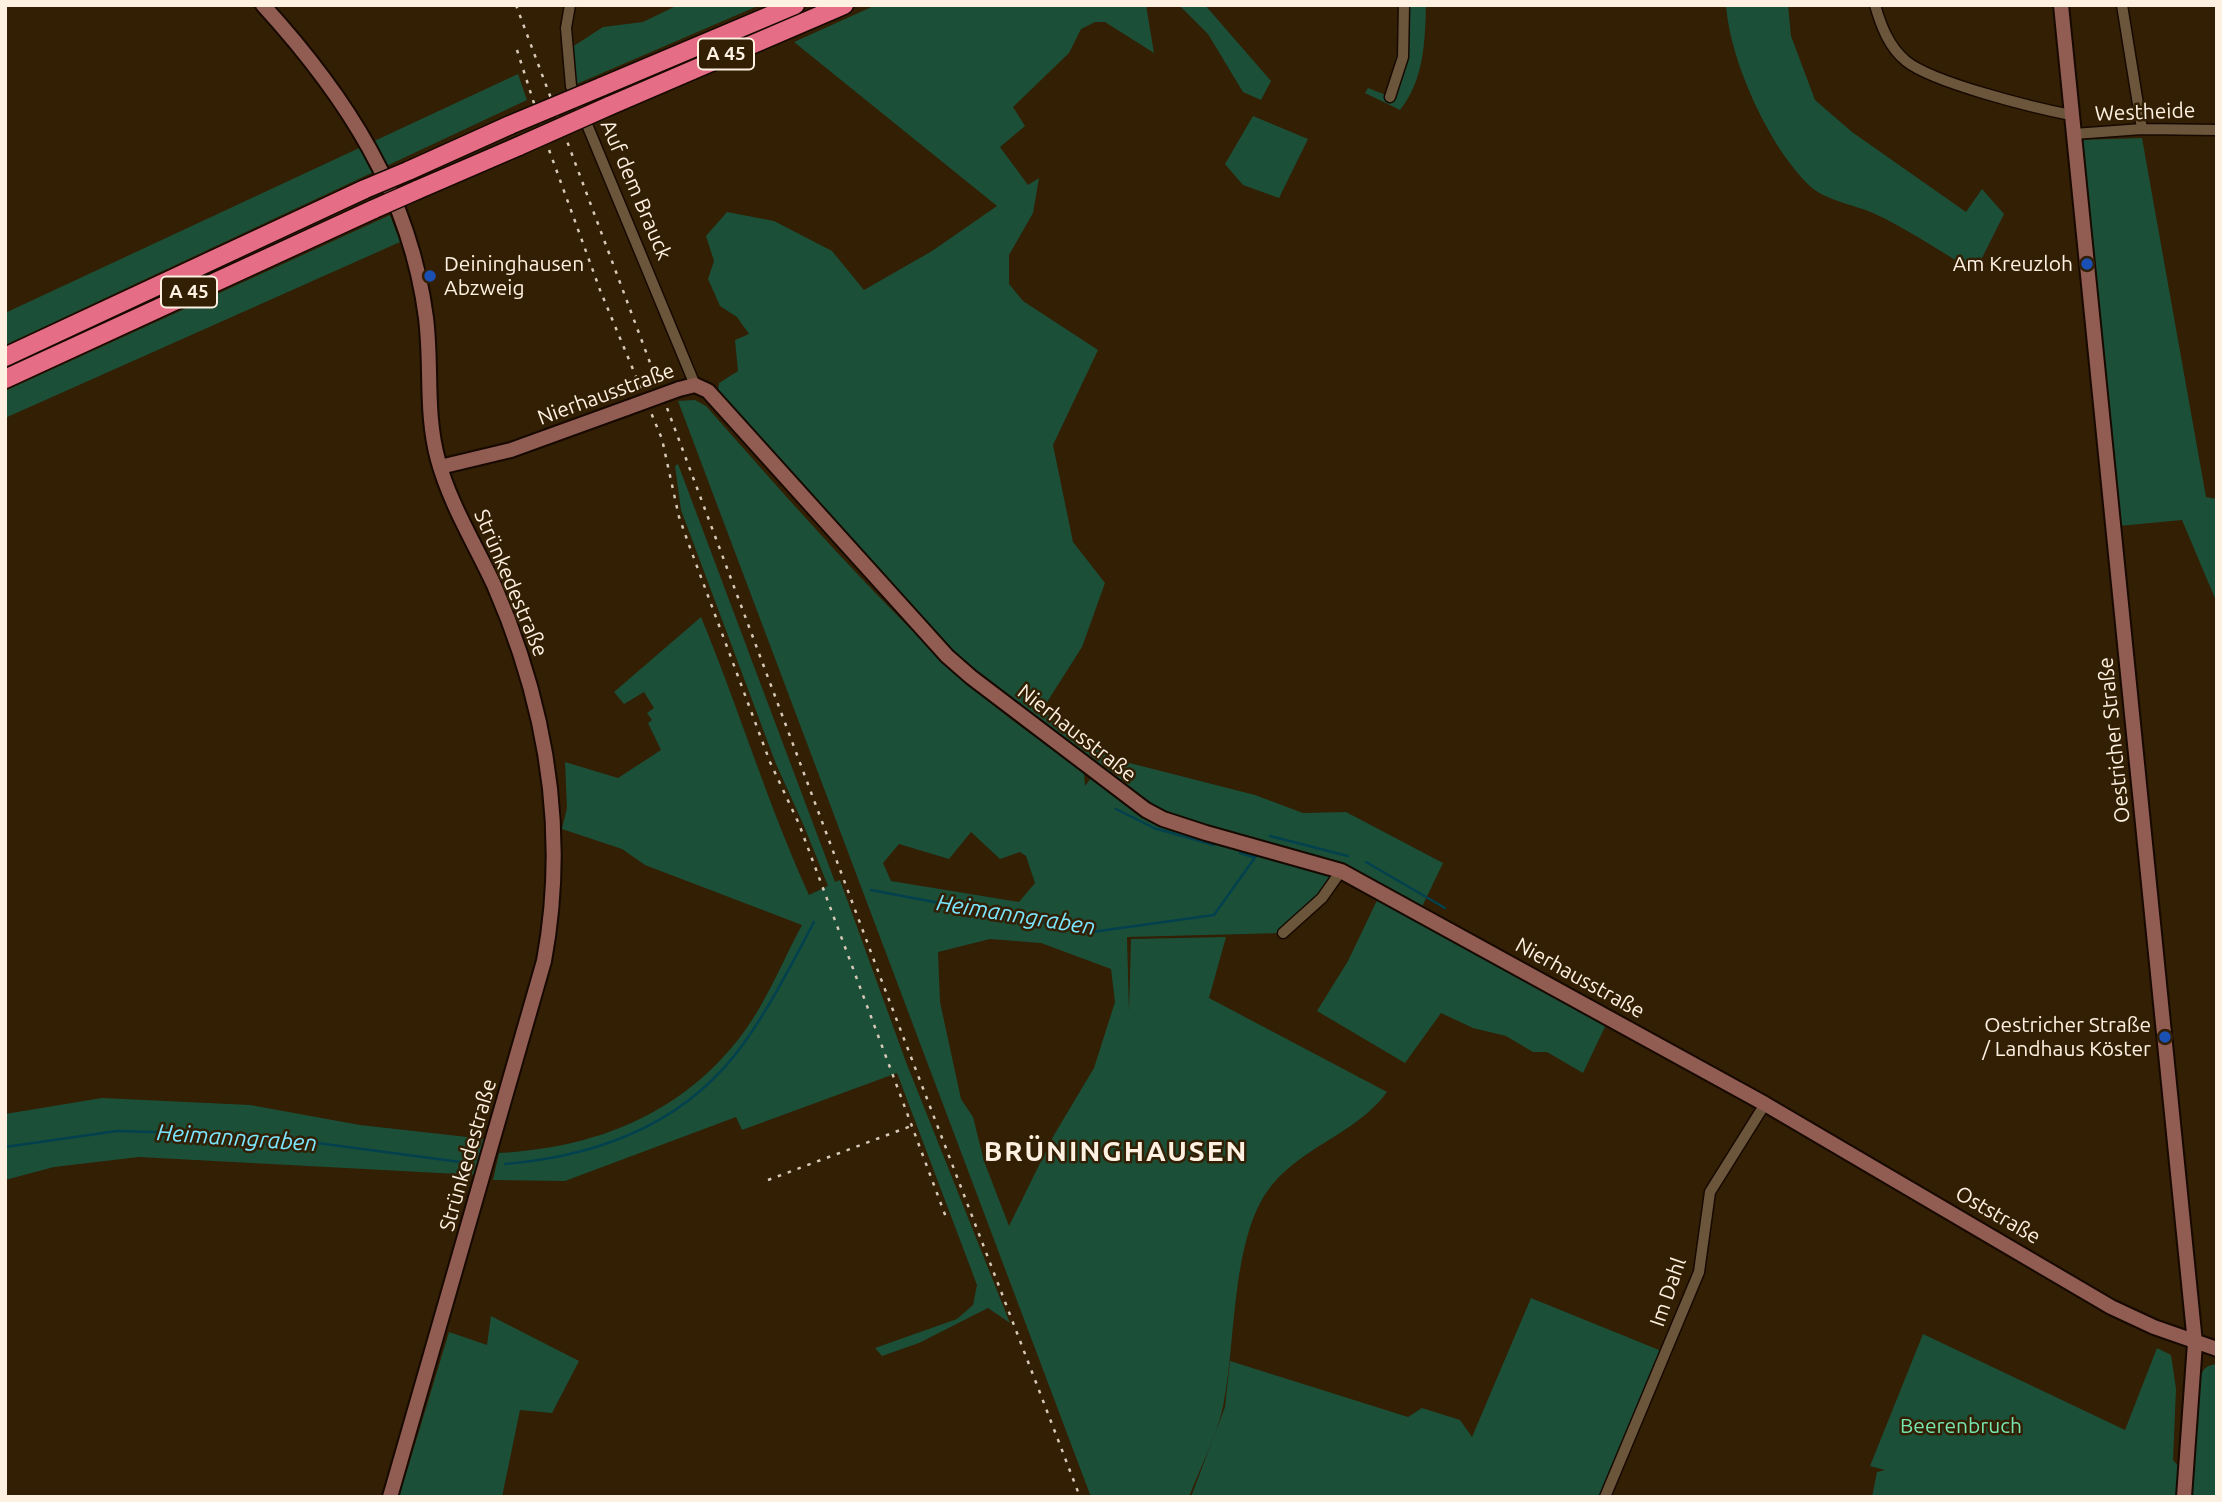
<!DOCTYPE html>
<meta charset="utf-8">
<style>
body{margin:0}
#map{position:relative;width:2222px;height:1502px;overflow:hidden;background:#321f04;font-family:Ubuntu,sans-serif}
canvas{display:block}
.frame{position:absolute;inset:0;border:7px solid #fef1e2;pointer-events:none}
</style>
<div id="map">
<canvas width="2222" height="1502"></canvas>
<div class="frame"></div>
</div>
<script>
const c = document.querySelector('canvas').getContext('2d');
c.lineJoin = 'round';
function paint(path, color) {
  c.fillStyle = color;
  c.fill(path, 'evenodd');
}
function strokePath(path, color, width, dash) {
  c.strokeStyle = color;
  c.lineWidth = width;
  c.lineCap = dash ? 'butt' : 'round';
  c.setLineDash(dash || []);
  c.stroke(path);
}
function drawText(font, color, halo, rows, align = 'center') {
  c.font = font + ' Ubuntu,sans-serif';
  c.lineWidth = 5;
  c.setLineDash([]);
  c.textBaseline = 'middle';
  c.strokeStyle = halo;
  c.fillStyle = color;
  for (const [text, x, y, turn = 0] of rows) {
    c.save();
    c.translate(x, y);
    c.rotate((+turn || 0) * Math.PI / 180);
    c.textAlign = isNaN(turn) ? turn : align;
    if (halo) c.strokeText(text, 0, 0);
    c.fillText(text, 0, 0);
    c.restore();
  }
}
const green = new Path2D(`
 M 678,5 L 760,5 L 572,86 L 566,51 L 603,27 L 643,22 Z
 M 876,5 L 1146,5 L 1154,53 L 1105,22 L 1095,22 L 1081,29 L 1069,53 L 1013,107 L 1025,126 L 1000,147 L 1028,185 L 1039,178 L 1033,213 L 1009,255 L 1009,284 L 1023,301 L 1098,350 L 1053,445 L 1073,542 L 1105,583 L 1082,647 L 1042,710 L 1110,758 L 1255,795 L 1303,813 L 1346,812 L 1443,863 L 1419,913 L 1612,1012 L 1583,1073 L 1547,1052 L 1533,1052 L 1506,1036 L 1473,1028 L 1441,1013 L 1405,1063 L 1317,1011 L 1348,961 L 1381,892 L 1342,871 L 1283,933 L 1127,937 L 1129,1012 L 1131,939 L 1226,937 L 1209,998 L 1387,1092 C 1356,1135 1296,1148 1266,1193 C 1231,1246 1236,1345 1223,1407 C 1216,1437 1200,1468 1189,1497 L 1091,1497 L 678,401 L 695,400 L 706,406 C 791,502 875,599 970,685 C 1005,717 1046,744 1084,773 L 1085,786 L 1096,771 L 956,658 L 718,392 L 719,383 L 738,371 L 735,340 L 749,334 L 737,317 L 720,306 L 708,279 L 714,261 L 706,236 L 727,212 L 774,221 L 832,251 L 864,290 L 932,251 L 997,206 L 794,42 ZM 971,832 L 1000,859 L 1020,852 L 1026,856 L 1035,883 L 1019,902 L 891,881 L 883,863 L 899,844 L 949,859 ZM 990,939 L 1041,943 L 1111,969 L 1115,1002 L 1094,1068 L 1054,1135 L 1009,1226 L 984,1161 L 973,1117 L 961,1099 L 940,1002 L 938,952 Z
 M 1179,5 L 1205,5 L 1271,81 L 1261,100 L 1243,92 L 1208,34 Z
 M 1399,5 L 1426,5 C 1425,42 1424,80 1400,110 L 1365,93 L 1368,88 L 1386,95 L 1401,38 Z
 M 1726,5 L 1788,5 L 1791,36 L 1815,100 L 1852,132 L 1966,212 L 1982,189 L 2004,214 L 1975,272 C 1941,252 1908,229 1873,213 C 1855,205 1824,200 1810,186 C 1769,147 1730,61 1726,5 Z
 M 518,74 L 527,100 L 5,345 L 5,313 Z
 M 1253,116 L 1308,139 L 1279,198 L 1243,185 L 1225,164 Z
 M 2142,138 L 2206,497 L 2217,499 L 2217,603 L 2182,520 L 2119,526 L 2097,285 L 2085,213 L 2081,140 Z
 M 390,215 L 400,242 L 5,418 L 5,391 Z
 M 678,464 L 835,882 L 840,880 L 906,1062 L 1010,1323 L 988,1308 L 919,1343 L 882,1356 L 875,1348 L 957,1319 L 973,1305 L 977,1285 L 897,1073 L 742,1130 L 736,1117 L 565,1181 L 493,1180 L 499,1153 C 593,1148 677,1116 737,1041 C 764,1008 782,962 802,925 L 645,865 L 622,849 L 562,829 L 567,808 L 565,762 L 618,778 L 661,750 L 648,723 L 652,720 L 647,713 L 654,708 L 644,692 L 624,704 L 614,692 L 701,617 C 739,709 768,805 809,895 L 828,886 L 804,826 L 776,764 L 681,510 L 675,466 Z
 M 102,1098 L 250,1105 L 360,1125 L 485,1139 L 477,1175 L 139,1157 L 54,1167 L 5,1180 L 5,1114 Z
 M 1531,1298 L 1664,1352 L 1601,1497 L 1191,1497 L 1225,1407 L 1230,1361 L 1408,1417 L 1422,1408 L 1460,1420 L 1472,1437 Z
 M 491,1316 L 579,1361 L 552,1413 L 520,1410 L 502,1497 L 399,1497 L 449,1332 L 487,1345 Z
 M 1923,1334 L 2125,1430 L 2157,1348 L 2171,1355 L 2176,1389 L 2173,1460 L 2180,1468 L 2178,1497 L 1872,1497 L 1877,1472 L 1885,1470 L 1870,1466 Z
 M 2217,1364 L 2217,1497 L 2191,1497 C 2192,1470 2191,1392 2203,1371 C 2206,1366 2211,1365 2217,1364 Z`);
const stream = new Path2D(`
 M 1116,809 L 1154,828 L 1214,845
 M 1270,836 L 1348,856
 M 1240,853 L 1253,857
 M 1366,862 L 1445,908
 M 871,890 L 1092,932 L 1214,915 L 1256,856
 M 5,1147 L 117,1131 L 257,1135 L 468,1163
 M 505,1164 C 600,1156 687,1123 744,1043 C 771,1005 792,963 814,922`);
const street = new Path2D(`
 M 570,5 L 566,28 L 571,86 L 695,385
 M 1875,5 C 1881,26 1889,47 1906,61 C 1933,83 2035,108 2071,115
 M 2122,5 L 2142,129
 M 1390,97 L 1403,57 L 1404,5
 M 2074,134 L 2142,129 L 2217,130
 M 1283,933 L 1322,898 L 1341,871
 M 1605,1497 L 1699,1272 L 1710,1192 L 1765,1104`);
const secondary = new Path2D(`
 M 263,5 C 346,96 410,194 426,318 C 432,366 425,413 438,460 C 450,504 475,544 494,585 C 547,707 568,831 544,961 L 390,1497
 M 2061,5 L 2195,1343 L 2184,1497
 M 679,389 L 695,385 L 708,391 L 947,656 L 971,677 L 1146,810 L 1163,819 L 1206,833 L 1341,871 L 1765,1104 L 2111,1307 L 2154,1327 L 2217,1349
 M 440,467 L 511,450 L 627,408`);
const highway = new Path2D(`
 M 601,87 L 795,5
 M 609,106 L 844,5
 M 408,171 L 510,125
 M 417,190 L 519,146
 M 5,357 L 365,189
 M 5,379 L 374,209`);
const rail = new Path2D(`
 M 516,5 L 881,979 L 1080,1497
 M 517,50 L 548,147 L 600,290 L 662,439 L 679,517 L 689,545 L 770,762 L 799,824 L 947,1220
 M 768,1180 L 911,1126`);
const secondaryBridge = new Path2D(`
 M 627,408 L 679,389`);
const highwayBridge = new Path2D(`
 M 510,125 L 601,87
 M 519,146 L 609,106
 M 365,189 L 408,171
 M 374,209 L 417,190`);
const markers = [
 [2087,264,7,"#1a4fb4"],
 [430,276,7,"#1a4fb4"],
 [2165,1037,7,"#1a4fb4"]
];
const shields = [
 [726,54,56],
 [189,292,56]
];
const shieldNames = [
 ["A 45",726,54],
 ["A 45",189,292]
];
const streetNames = [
 ["Westheide",2145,112,-2],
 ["Auf dem Brauck",636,190,67],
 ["Nierhausstraße",606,394,-20],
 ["Strünkedestraße",511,583,67],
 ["Nierhausstraße",1077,733,38],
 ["Oestricher Straße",2114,740,-96],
 ["Nierhausstraße",1580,978,29],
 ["Strünkedestraße",468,1155,-74],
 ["Oststraße",1998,1215,30],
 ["Im Dahl",1668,1292,-71]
];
const poiNames = [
 ["Deininghausen",444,264,"left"],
 ["Abzweig",444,288,"left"],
 ["Am Kreuzloh",2073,264],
 ["Oestricher Straße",2151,1025],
 ["/ Landhaus Köster",2151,1049]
];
const parkNames = [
 ["Beerenbruch",1961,1426]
];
const waterNames = [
 ["Heimanngraben",1016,915,9],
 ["Heimanngraben",237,1138,4]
];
const districtNames = [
 ["BRÜNINGHAUSEN",1116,1152]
];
paint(green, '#1c4f38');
strokePath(stream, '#02414d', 2.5);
strokePath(street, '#170900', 13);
strokePath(secondary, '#170900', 18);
strokePath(highway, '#170900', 21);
strokePath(street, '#6c563b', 10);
strokePath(secondary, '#915d52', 14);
strokePath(highway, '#e66d86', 18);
strokePath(rail, '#d8cab9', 2.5, [3.5, 7]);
strokePath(secondaryBridge, '#170900', 18, []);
strokePath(highwayBridge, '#170900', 21, []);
strokePath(secondaryBridge, '#915d52', 14);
strokePath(highwayBridge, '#e66d86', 18);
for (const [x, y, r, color] of markers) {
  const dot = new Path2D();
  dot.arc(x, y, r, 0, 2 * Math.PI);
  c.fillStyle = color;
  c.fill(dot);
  strokePath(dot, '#321f04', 2.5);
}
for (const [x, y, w] of shields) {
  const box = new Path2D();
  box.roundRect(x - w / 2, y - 15.5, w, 31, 5);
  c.fillStyle = '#321f04';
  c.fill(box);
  strokePath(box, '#fef1e2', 2);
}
drawText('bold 19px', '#fef1e2', null, shieldNames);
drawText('21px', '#fef1e2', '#321f04', streetNames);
drawText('21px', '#fef1e2', '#321f04', poiNames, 'right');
drawText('21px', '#76e7b1', '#321f04', parkNames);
drawText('italic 23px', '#7be6ff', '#321f04', waterNames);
c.letterSpacing = '2px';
drawText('bold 28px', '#fef1e2', '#321f04', districtNames);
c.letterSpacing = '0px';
</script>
